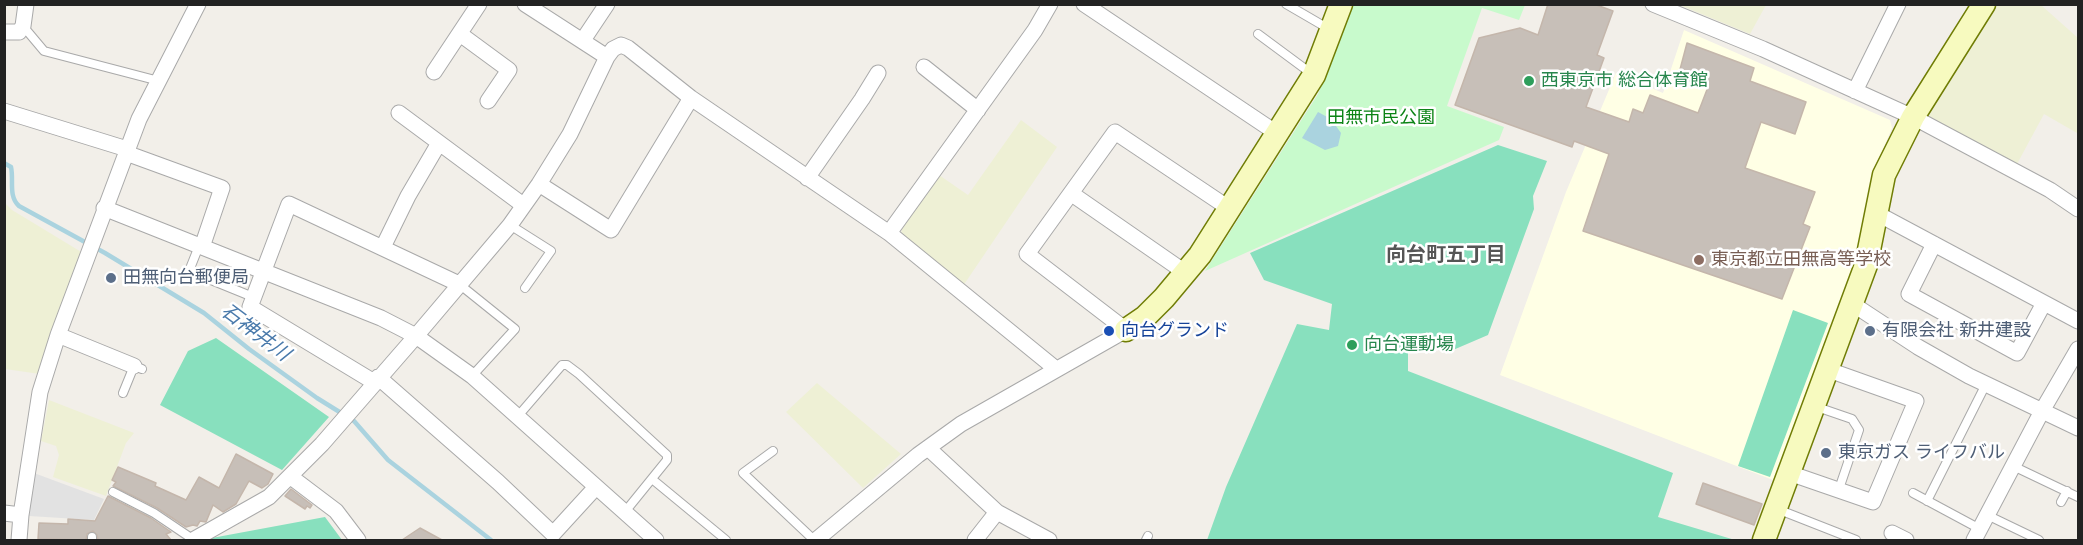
<!DOCTYPE html>
<meta charset="utf-8">
<style>
body{margin:0}
#map{position:relative;width:2083px;height:545px;overflow:hidden;background:#f2efe9;font-family:Helvetica,sans-serif}
canvas{display:block}
.frame{position:absolute;inset:0;border:6px solid #222;pointer-events:none}
</style>
<div id="map">
<canvas width="2083" height="545"></canvas>
<div class="frame"></div>
</div>
<script>
const c = document.querySelector('canvas').getContext('2d');
c.lineJoin = 'round';
function paint(path, color) {
  c.fillStyle = color;
  c.fill(path, 'evenodd');
}
function strokePath(path, color, width, dash) {
  c.strokeStyle = color;
  c.lineWidth = width;
  c.lineCap = dash ? 'butt' : 'round';
  c.setLineDash(dash || []);
  c.stroke(path);
}
function drawText(font, color, halo, rows, align = 'center') {
  c.font = font + ' Helvetica,"Noto Sans JP",sans-serif';
  c.lineWidth = 5;
  c.setLineDash([]);
  c.textBaseline = 'middle';
  c.strokeStyle = halo;
  c.fillStyle = color;
  for (const [text, x, y, turn = 0] of rows) {
    c.save();
    c.translate(x, y);
    c.rotate((+turn || 0) * Math.PI / 180);
    c.textAlign = isNaN(turn) ? turn : align;
    if (halo) c.strokeText(text, 0, 0);
    c.fillText(text, 0, 0);
    c.restore();
  }
}
const education = new Path2D(`
 M 1684,30 L 1890,120 L 1892,128 L 1871,178 L 1852,279 L 1773,480 L 1500,375 L 1566,192 L 1616,73 L 1663,93 Z`);
const farmland = new Path2D(`
 M 1683,5 L 1683,4 L 1766,5 L 1750,34 L 1682,6 Z
 M 1994,5 L 2041,5 L 2078,38 L 2078,131 L 2077,133 L 2044,114 L 2017,164 L 1927,120 L 1924,113 Z
 M 1021,120 L 1057,147 L 963,286 L 901,235 L 902,228 L 939,175 L 968,195 Z
 M 4,173 L 5,197 L 6,204 L 12,210 L 83,253 L 40,374 L 5,369 Z
 M 817,383 L 901,454 L 863,488 L 786,412 Z
 M 49,400 L 134,433 L 126,443 L 106,496 L 53,477 L 59,455 L 56,446 L 41,441 Z`);
const park = new Path2D(`
 M 1353,5 L 1525,5 L 1519,20 L 1482,8 L 1447,106 L 1504,127 L 1499,140 L 1205,271 L 1318,94 Z`);
const pitch = new Path2D(`
 M 1498,145 L 1547,161 L 1533,196 L 1534,209 L 1488,335 L 1453,350 L 1423,340 L 1408,352 L 1408,371 L 1673,473 L 1658,517 L 1735,540 L 1207,540 L 1226,487 L 1297,324 L 1329,330 L 1332,304 L 1264,280 L 1250,253 Z
 M 1793,310 L 1828,323 L 1770,477 L 1738,466 Z
 M 216,338 L 329,417 L 282,470 L 160,405 L 188,351 Z
 M 325,517 L 342,540 L 201,540 Z`);
const parking = new Path2D(`
 M 34,473 L 104,499 L 94,520 L 29,516 Z`);
const water = new Path2D(`
 M 1318,112 L 1331,119 L 1341,133 L 1338,146 L 1325,150 L 1302,138 Z`);
const stream = new Path2D(`
 M 4,163 L 11,167 C 14,180 8,196 19,206 L 105,253 L 204,313 L 249,349 L 317,398 L 354,421 L 388,460 L 491,540`);
const building = new Path2D(`
 M 1548,4 L 1594,4 L 1613,11 L 1597,55 L 1604,58 L 1586,107 L 1629,122 L 1633,109 L 1643,113 L 1650,95 L 1698,113 L 1708,87 L 1678,77 L 1687,43 L 1754,68 L 1750,81 L 1806,102 L 1795,134 L 1761,122 L 1745,168 L 1815,192 L 1803,224 L 1810,227 L 1782,299 L 1583,231 L 1609,154 L 1574,141 L 1572,147 L 1455,105 L 1479,38 L 1520,28 L 1538,35 Z
 M 236,454 L 273,474 L 268,484 L 262,488 L 249,481 L 236,504 L 223,512 L 213,505 L 206,522 L 200,521 L 197,526 L 193,525 L 186,527 L 157,508 L 113,486 L 116,482 L 112,480 L 118,467 L 156,483 L 155,486 L 186,500 L 199,477 L 219,488 Z
 M 1703,483 L 1762,504 L 1754,525 L 1696,504 Z
 M 291,489 L 312,505 L 310,508 L 307,506 L 305,509 L 285,496 Z
 M 108,496 L 151,518 L 171,532 L 166,534 L 171,540 L 98,540 L 97,535 L 93,531 L 87,534 L 86,540 L 38,539 L 39,523 L 68,524 L 68,519 L 95,521 Z
 M 420,528 L 442,540 L 402,540 Z`);
const lane = new Path2D(`
 M 1286,4 L 1329,29
 M 23,26 L 44,51 L 159,81
 M 1258,34 L 1312,74
 M 510,225 L 551,251 L 525,288
 M 199,246 L 189,271 L 253,297
 M 459,284 L 515,329 L 472,376
 M 123,393 L 134,366 L 142,369
 M 1817,407 L 1852,419 L 1859,430 L 1839,489
 M 518,416 L 562,365 L 567,365 L 579,374 L 667,455 L 667,460 L 624,513
 M 773,451 L 743,473 L 814,540
 M 2013,466 L 2078,497
 M 652,479 L 726,540
 M 113,492 L 154,513 L 194,540
 M 1913,493 L 1980,529
 M 1927,501 L 1986,384
 M 2061,502 L 2067,491
 M 1777,509 L 1856,540
 M 1987,515 L 2039,540
 M 92,540 L 92,537
 M 1146,540 L 1148,536`);
const street = new Path2D(`
 M 525,4 L 607,57
 M 1084,4 L 1278,134
 M 1653,4 L 1763,49 L 1913,117 L 2050,190 L 2078,209
 M 4,32 L 19,32 L 23,26 L 26,4
 M 460,34 L 509,70 L 488,101
 M 583,40 L 607,4
 M 924,67 L 978,110
 M 434,72 L 479,4
 M 1855,91 L 1898,4
 M 4,111 L 127,149
 M 399,113 L 523,205
 M 126,153 L 222,188 L 202,247
 M 807,178 L 862,99 L 878,73
 M 539,184 L 611,230 L 691,98
 M 1072,194 L 1186,273
 M 104,208 L 381,318 L 416,336 L 472,376 L 656,540
 M 1876,213 L 2078,321
 M 889,233 L 1035,30 L 1050,4
 M 1934,244 L 1909,294 L 2017,353 L 2044,303
 M 383,247 L 408,196 L 439,143
 M 1851,303 L 1918,347 L 1969,376 L 2078,428
 M 58,335 L 134,366
 M 378,377 L 498,482 L 553,534 L 596,487
 M 374,382 L 250,307 L 289,204 L 459,284
 M 928,448 L 997,512 L 1049,540
 M 1789,473 L 1873,502 L 1916,401 L 1826,369
 M 291,477 L 336,511 L 358,540
 M 4,513 L 21,515
 M 1892,533 L 1906,540
 M 19,540 L 21,515 L 40,392 L 58,335 L 139,119 L 198,4
 M 193,540 L 269,497 L 322,444 L 416,336 L 510,225 L 539,184 L 570,134 L 607,57 L 613,49 L 621,45 L 628,48 L 691,98 L 889,233 L 1056,369
 M 816,540 L 918,455 L 961,424 L 1126,330 L 1027,254 L 1115,132 L 1230,209
 M 975,540 L 997,512
 M 1974,540 L 2042,411 L 2078,349`);
const secondary = new Path2D(`
 M 1126,330 L 1145,317 L 1164,298 L 1200,255 L 1314,75 L 1341,4
 M 1764,540 L 1866,265 L 1884,175 L 1913,117 L 1984,4`);
const markers = [
 [1529,81,6,"#2e9e5b"],
 [1699,260,6,"#8d6e63"],
 [111,278,6,"#5c6f8a"],
 [1109,331,6,"#1a4fb4"],
 [1870,331,6,"#5c6f8a"],
 [1352,345,6,"#2e9e5b"],
 [1826,453,6,"#5c6f8a"]
];
const leisureNames = [
 ["西東京市 総合体育館",1541,81],
 ["向台運動場",1364,345]
];
const parkNames = [
 ["田無市民公園",1381,118]
];
const educationNames = [
 ["東京都立田無高等学校",1711,260]
];
const serviceNames = [
 ["田無向台郵便局",123,278],
 ["有限会社 新井建設",1882,331],
 ["東京ガス ライフバル",1838,453]
];
const transitNames = [
 ["向台グランド",1121,331]
];
const neighbourhoodNames = [
 ["向台町五丁目",1446,255]
];
const waterNames = [
 ["石神井川",255,333,37]
];
paint(education, '#ffffe5');
paint(farmland, '#eef0d5');
paint(park, '#c8facc');
paint(pitch, '#88e0be');
paint(parking, '#e2e2e2');
paint(water, '#aad3df');
strokePath(stream, '#aad3df', 4.5);
paint(building, '#c7bfb8');
strokePath(building, '#c4b6ab', 1.5);
strokePath(lane, '#a9a9a9', 10);
strokePath(street, '#a9a9a9', 17);
strokePath(secondary, '#707d05', 25);
strokePath(lane, '#fff', 8);
strokePath(street, '#fff', 15);
strokePath(secondary, '#f7fabf', 22);
for (const [x, y, r, color] of markers) {
  const dot = new Path2D();
  dot.arc(x, y, r, 0, 2 * Math.PI);
  c.fillStyle = color;
  c.fill(dot);
  strokePath(dot, '#fff', 2);
}
drawText('18px', '#27864d', '#fff', leisureNames, 'left');
drawText('18px', '#0c8416', '#fff', parkNames);
drawText('18px', '#785e54', '#fff', educationNames, 'left');
drawText('18px', '#4e5e75', '#fff', serviceNames, 'left');
drawText('18px', '#164399', '#fff', transitNames, 'left');
drawText('bold 20px', '#555', '#fff', neighbourhoodNames);
drawText('italic 20px', '#4a7aab', '#fff', waterNames);
</script>
